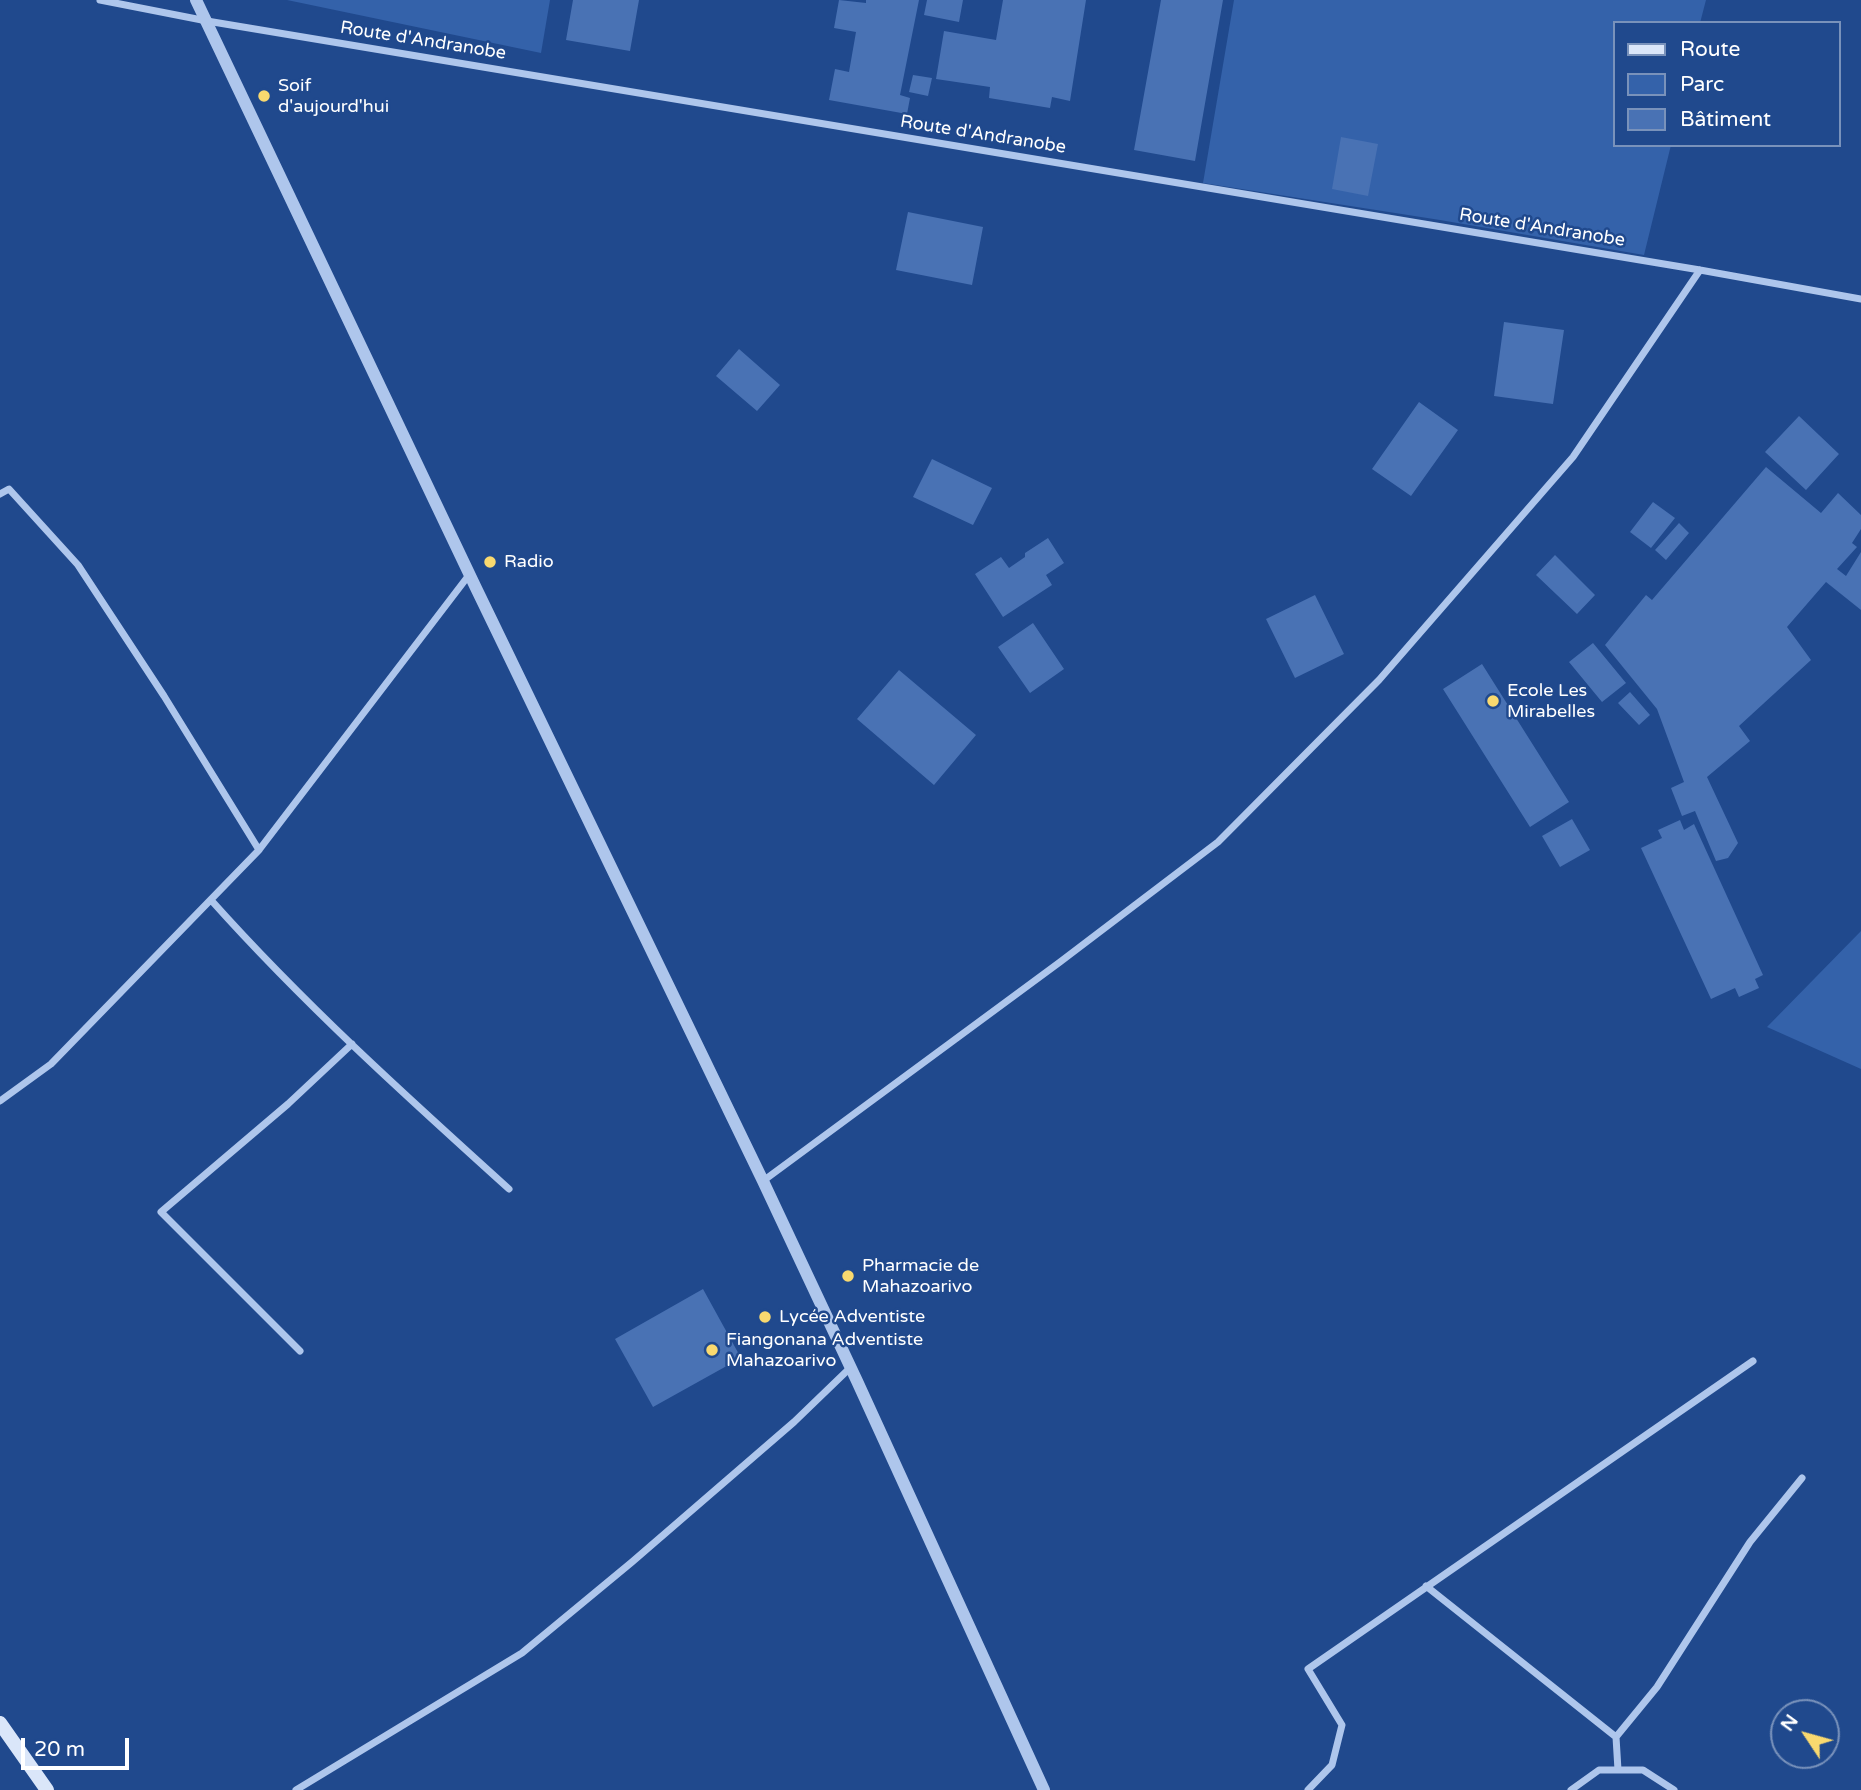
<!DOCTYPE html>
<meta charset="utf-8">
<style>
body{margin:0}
#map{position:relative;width:1861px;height:1790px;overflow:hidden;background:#20498d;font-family:"Varela Round",sans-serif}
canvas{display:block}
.legend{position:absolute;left:1613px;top:21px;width:228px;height:126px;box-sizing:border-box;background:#20498d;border:2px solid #7992bb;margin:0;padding:9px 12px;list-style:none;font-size:21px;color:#fff}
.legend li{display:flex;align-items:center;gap:14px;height:35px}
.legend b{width:35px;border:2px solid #7992bb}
.north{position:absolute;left:1770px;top:1699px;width:70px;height:70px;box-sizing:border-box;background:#20498d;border:2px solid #7992bb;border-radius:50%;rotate:306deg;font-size:19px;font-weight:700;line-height:28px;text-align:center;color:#fff}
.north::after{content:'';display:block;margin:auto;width:24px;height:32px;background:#f9d96f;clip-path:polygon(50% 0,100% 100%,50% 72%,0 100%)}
.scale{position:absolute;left:21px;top:1738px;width:108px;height:32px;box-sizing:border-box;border:4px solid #fff;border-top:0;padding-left:9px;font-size:21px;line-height:24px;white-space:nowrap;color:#fff;-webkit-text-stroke:5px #20498d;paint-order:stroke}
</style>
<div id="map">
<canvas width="1861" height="1790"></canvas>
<ul class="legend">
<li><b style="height:9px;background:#dae6f9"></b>Route</li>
<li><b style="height:19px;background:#3462aa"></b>Parc</li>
<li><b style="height:19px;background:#4972b4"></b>Bâtiment</li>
</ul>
<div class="north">N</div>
<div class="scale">20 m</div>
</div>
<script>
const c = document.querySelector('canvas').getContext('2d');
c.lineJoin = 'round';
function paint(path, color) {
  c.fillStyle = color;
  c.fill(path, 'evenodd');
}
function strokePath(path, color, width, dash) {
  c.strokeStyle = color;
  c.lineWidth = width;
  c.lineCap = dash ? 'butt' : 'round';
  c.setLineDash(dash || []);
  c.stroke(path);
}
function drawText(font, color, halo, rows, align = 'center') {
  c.font = font + ' "Varela Round",sans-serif';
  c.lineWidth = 5;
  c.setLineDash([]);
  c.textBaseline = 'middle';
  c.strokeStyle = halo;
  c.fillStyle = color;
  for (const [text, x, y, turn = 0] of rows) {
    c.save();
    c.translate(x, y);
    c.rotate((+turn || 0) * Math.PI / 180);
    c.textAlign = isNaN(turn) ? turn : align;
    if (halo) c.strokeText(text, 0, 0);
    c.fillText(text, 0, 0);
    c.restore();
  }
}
const green = new Path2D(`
 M 287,0 L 550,0 L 541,53 Z
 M 1234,0 L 1706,0 L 1700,23 L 1614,23 L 1614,145 L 1671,145 L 1644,255 L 1440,220 L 1203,183 Z
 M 1861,931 L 1861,1069 L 1767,1027 Z`);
const building = new Path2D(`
 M 573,0 L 639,0 L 630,51 L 566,40 Z
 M 839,0 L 866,3 L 866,0 L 919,0 L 900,95 L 910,98 L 907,114 L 829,100 L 835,69 L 849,72 L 856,32 L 834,28 Z
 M 927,0 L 963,0 L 959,22 L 924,15 Z
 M 1003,0 L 1086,0 L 1070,101 L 1052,97 L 1050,108 L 989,98 L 990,87 L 936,79 L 944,31 L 996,40 Z
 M 1161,0 L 1223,0 L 1195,161 L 1134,150 Z
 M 913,75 L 932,78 L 928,96 L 909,92 Z
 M 1341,137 L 1378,144 L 1368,196 L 1332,189 Z
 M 908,212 L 983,227 L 972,285 L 896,270 Z
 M 1504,322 L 1564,330 L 1553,404 L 1494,396 Z
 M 739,349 L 780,385 L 757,411 L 716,376 Z
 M 1419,402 L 1458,430 L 1411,496 L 1372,469 Z
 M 1799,416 L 1839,454 L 1806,490 L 1765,452 Z
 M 932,459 L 992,488 L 973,525 L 913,497 Z
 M 1766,467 L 1821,513 L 1838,493 L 1861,515 L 1861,529 L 1852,543 L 1857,547 L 1837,569 L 1846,576 L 1861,552 L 1861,610 L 1826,582 L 1787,627 L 1811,660 L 1739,726 L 1750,741 L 1707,777 L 1738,843 L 1728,858 L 1716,861 L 1695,811 L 1682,816 L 1671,788 L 1684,782 L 1657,709 L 1605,645 L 1646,595 L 1652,600 Z
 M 1653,502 L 1675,518 L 1651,548 L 1630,532 Z
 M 1679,523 L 1689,533 L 1666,560 L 1655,550 Z
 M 1048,538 L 1064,563 L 1046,575 L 1052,585 L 1003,617 L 975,574 L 1001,557 L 1009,568 L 1025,557 L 1025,553 Z
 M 1555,555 L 1595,595 L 1577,614 L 1536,575 Z
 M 1315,595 L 1344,654 L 1295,678 L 1266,619 Z
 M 1033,623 L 1064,669 L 1030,693 L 998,647 Z
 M 1593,643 L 1626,683 L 1602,702 L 1569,662 Z
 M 1482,664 L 1569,802 L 1530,827 L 1443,689 Z
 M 899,670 L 976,735 L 934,785 L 857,719 Z
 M 1630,692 L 1650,715 L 1639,725 L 1618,703 Z
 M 1572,819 L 1590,850 L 1560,867 L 1542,836 Z
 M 1680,820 L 1684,830 L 1694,824 L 1763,975 L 1755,979 L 1759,988 L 1739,997 L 1735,988 L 1711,999 L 1641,848 L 1662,838 L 1658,830 Z
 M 703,1289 L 741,1358 L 653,1407 L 615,1339 Z`);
const minor = new Path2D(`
 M 100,0 L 207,21 L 1700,270 L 1861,299
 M 0,494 L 9,489 L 78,565 L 164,696 L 259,850
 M 211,900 C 303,1003 406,1096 509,1189
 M 0,1101 L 51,1064 L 259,850 L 469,575
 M 763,1181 L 1060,962 L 1218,842 L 1379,680 L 1573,457 L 1700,270
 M 300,1351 L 161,1212 L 288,1104 L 352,1044
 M 1426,1586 L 1616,1737 L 1618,1770
 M 1616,1737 L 1657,1687 L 1750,1542 L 1802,1478
 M 296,1790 L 522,1653 L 632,1562 L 794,1422 L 851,1367
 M 1308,1790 L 1332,1765 L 1342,1725 L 1308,1669 L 1753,1361
 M 1571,1790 L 1599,1770 L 1643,1770 L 1674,1790`);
const tertiary = new Path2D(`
 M 196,0 L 476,588 L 763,1181 L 857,1381 L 1044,1790`);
const secondary = new Path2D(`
 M 0,1723 L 47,1790`);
const markers = [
 [264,96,7,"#f9d96f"],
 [490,562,7,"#f9d96f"],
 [1493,701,7,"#f9d96f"],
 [848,1276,7,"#f9d96f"],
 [765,1317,7,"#f9d96f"],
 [712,1350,7,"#f9d96f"]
];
const streetNames = [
 ["Route d'Andranobe",423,41,9],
 ["Route d'Andranobe",983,135,9],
 ["Route d'Andranobe",1542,228,9]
];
const poiNames = [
 ["Soif",278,86],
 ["d'aujourd'hui",278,107],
 ["Radio",504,562],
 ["Ecole Les",1507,691],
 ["Mirabelles",1507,712],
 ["Pharmacie de",862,1266],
 ["Mahazoarivo",862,1287],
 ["Lycée Adventiste",779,1317],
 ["Fiangonana Adventiste",726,1340],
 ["Mahazoarivo",726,1361]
];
paint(green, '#3462aa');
paint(building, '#4972b4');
strokePath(minor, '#aec6ec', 7);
strokePath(tertiary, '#aec6ec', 12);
strokePath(secondary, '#dae6f9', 14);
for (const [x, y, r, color] of markers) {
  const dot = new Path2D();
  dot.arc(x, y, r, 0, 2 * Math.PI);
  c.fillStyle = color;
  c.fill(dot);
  strokePath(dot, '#20498d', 2.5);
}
drawText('18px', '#fff', '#20498d', streetNames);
drawText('18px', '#fff', '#20498d', poiNames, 'left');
</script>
